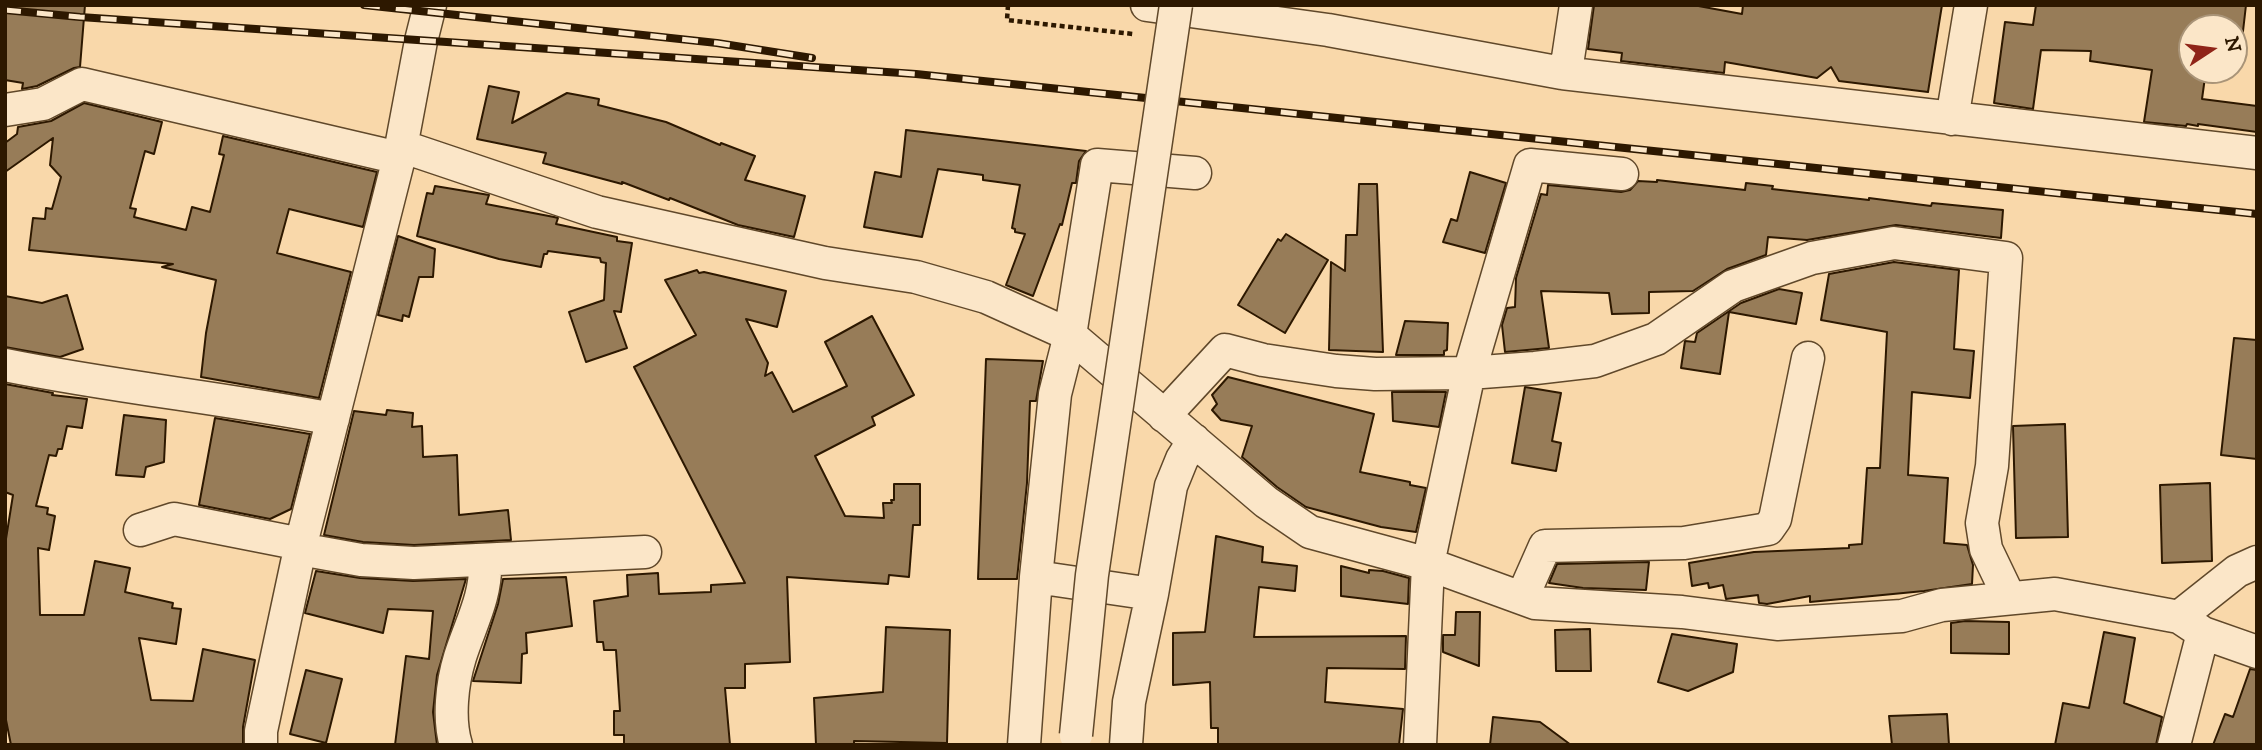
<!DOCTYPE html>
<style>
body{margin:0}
#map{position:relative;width:2262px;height:750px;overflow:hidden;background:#f9d8aa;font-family:"IM FELL DW Pica",serif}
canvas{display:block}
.frame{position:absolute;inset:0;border:7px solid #2d1800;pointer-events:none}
.north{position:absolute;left:2178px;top:14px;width:70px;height:70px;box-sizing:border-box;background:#fbe6c8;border:2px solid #a99478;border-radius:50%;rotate:77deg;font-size:19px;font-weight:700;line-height:28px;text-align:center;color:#2d1800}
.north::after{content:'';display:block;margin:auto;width:24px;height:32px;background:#8f2418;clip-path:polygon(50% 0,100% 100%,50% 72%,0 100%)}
</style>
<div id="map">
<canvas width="2262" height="750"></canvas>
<div class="frame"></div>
<div class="north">N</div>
</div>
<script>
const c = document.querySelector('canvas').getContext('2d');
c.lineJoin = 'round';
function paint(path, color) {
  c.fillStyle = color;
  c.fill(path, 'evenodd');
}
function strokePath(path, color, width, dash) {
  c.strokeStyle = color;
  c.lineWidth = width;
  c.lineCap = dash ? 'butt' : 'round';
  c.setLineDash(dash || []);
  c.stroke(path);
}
const building = new Path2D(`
 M 5,5 L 85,5 L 80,67 L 74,68 L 37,86 L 22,89 L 23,83 L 5,80 Z
 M 1594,5 L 1693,5 L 1742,14 L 1743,5 L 1942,5 L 1928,92 L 1839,81 L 1831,67 L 1817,78 L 1725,62 L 1724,73 L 1621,61 L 1622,53 L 1588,49 Z
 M 2036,5 L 2246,5 L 2242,40 L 2234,39 L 2234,28 L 2192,28 L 2192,70 L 2206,70 L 2202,99 L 2257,106 L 2257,132 L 2198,124 L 2198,126 L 2187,124 L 2186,126 L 2144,122 L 2152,70 L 2090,61 L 2091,51 L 2041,50 L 2033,109 L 1994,103 L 2005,22 L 2033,25 Z
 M 489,86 L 519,92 L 512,123 L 567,93 L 599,99 L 598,105 L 666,122 L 720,145 L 721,143 L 755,156 L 745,180 L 805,196 L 794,237 L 738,225 L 670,198 L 669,200 L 622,182 L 622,184 L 543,163 L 546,153 L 477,139 Z
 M 84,103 L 162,122 L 154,154 L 145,151 L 130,208 L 136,209 L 134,217 L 186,230 L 192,207 L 210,212 L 224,155 L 219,154 L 223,136 L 377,172 L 363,227 L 289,209 L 277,253 L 351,272 L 319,398 L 201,377 L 206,333 L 216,280 L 162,267 L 173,264 L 29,250 L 33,218 L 45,219 L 46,208 L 52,209 L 61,177 L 50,165 L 53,138 L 5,172 L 5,143 L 17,134 L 18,127 L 51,121 Z
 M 906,130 L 1086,151 L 1079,161 L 1076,183 L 1072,183 L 1062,225 L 1060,224 L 1033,296 L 1006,285 L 1025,234 L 1015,232 L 1015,229 L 1012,228 L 1020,185 L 983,180 L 983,175 L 938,169 L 922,237 L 864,227 L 875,172 L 901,177 Z
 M 1470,172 L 1506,183 L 1485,253 L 1443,242 L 1451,219 L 1457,221 Z
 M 1657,180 L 1745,190 L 1746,183 L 1773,186 L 1772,189 L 1869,200 L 1869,198 L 1931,206 L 1932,203 L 2003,210 L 2001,238 L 1896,225 L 1807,240 L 1768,237 L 1766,255 L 1727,269 L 1693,291 L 1649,292 L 1649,313 L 1612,314 L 1609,293 L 1541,291 L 1549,348 L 1505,352 L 1502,325 L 1507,308 L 1515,307 L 1516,278 L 1541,194 L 1547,195 L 1548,185 L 1621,192 L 1630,190 L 1638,181 L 1657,182 Z
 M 1359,184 L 1377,184 L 1383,352 L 1329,350 L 1331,262 L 1345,271 L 1346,235 L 1357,235 Z
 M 435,186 L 489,195 L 486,204 L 554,217 L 558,218 L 556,224 L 617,237 L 617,241 L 632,243 L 621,312 L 614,311 L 627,348 L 586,362 L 569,312 L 604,300 L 606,263 L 601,262 L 600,258 L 548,251 L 547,254 L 544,254 L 541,267 L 499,259 L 417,236 L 427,193 L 433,194 Z
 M 1286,234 L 1328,260 L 1285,333 L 1238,305 L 1278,239 L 1281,241 Z
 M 398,236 L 435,249 L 433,277 L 419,277 L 409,317 L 403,315 L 402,321 L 378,315 Z
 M 1894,262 L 1959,270 L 1954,349 L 1974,351 L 1970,398 L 1912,392 L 1908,475 L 1948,478 L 1944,543 L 1967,545 L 1973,565 L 1972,584 L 1924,591 L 1810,602 L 1810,596 L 1767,604 L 1759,603 L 1758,595 L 1726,599 L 1723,585 L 1709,588 L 1708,583 L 1692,586 L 1689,563 L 1754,552 L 1849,548 L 1849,545 L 1862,544 L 1867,468 L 1880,468 L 1887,332 L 1821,320 L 1829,274 Z
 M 697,270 L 699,273 L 704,272 L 786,291 L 777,327 L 746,319 L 768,363 L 765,376 L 772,372 L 793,412 L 847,386 L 825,342 L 872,316 L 914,395 L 872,417 L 875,425 L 815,456 L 845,516 L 884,518 L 883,503 L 892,503 L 891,500 L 894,500 L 894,484 L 920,484 L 920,525 L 913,525 L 909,577 L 889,575 L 888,584 L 787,577 L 790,662 L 745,664 L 745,688 L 725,688 L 730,745 L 624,745 L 624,735 L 614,735 L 614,711 L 620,711 L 616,650 L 604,650 L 603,642 L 597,642 L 594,601 L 628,596 L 627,575 L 658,573 L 659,594 L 711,592 L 711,585 L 745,583 L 634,367 L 696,335 L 665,280 Z
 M 1779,289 L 1802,293 L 1796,324 L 1729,312 L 1720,374 L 1681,368 L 1685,341 L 1695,342 L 1697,333 L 1741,303 Z
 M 67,295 L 83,349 L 60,357 L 5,347 L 5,296 L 42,303 Z
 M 1405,321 L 1448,323 L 1447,350 L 1444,351 L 1444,355 L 1396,355 Z
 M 2234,338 L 2257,340 L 2257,459 L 2221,455 Z
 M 986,359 L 1043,361 L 1036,401 L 1030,401 L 1027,483 L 1017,579 L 978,579 Z
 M 1228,377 L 1374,414 L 1360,472 L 1410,482 L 1410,485 L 1426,488 L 1416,532 L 1381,527 L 1306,507 L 1277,487 L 1242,457 L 1252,426 L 1221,420 L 1212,410 L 1217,404 L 1212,395 Z
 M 5,384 L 53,393 L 52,395 L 87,399 L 82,428 L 67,426 L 62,449 L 58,449 L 56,456 L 49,455 L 36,506 L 48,508 L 47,514 L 55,516 L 49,550 L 38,548 L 40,615 L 84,615 L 95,561 L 130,568 L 125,592 L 173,603 L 172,608 L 181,609 L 176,644 L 139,638 L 151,700 L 193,701 L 203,649 L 255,660 L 243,727 L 243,745 L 11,745 L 5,715 L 5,545 L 13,495 L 5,492 Z
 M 1525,387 L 1561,393 L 1552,441 L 1561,443 L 1556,471 L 1512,463 Z
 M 1392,392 L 1446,392 L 1439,427 L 1393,421 Z
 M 387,410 L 413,413 L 412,427 L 422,426 L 423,457 L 457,455 L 459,515 L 508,510 L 511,540 L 414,545 L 363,542 L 324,535 L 354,411 L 386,415 Z
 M 124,415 L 166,420 L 164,462 L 146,467 L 144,477 L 116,475 Z
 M 215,418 L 310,434 L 291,509 L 270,519 L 199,505 Z
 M 2065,424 L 2068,537 L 2016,538 L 2013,426 Z
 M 2210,483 L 2212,561 L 2162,563 L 2160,485 Z
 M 1216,536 L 1263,547 L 1262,562 L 1297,566 L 1295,591 L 1259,587 L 1254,637 L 1406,636 L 1405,669 L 1327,668 L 1325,702 L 1403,709 L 1399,745 L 1218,745 L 1218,728 L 1211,728 L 1210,682 L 1173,685 L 1173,633 L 1205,632 Z
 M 1649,562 L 1646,590 L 1583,588 L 1549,583 L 1557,564 Z
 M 1341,566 L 1369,573 L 1369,570 L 1383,571 L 1409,578 L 1408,604 L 1341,596 Z
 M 316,571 L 360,578 L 413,581 L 466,579 L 437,675 L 433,712 L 437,745 L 395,745 L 406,656 L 429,659 L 433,611 L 388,609 L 383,633 L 305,613 Z
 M 566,577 L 572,626 L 526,633 L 527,653 L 522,654 L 521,683 L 473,681 L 498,604 L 503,579 Z
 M 1456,612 L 1480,612 L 1479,666 L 1443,652 L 1443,635 L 1455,635 Z
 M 1965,621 L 2009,622 L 2009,654 L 1951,653 L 1951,623 Z
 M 886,627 L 950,630 L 947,743 L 854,741 L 854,745 L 816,745 L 814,698 L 883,692 Z
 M 1590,629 L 1591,671 L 1556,671 L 1555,630 Z
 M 2104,632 L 2135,638 L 2124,703 L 2162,717 L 2156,745 L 2055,745 L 2063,703 L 2089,708 Z
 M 1672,634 L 1737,644 L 1733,672 L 1688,691 L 1658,682 Z
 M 2250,669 L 2257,670 L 2257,745 L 2213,745 L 2225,714 L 2233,717 Z
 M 306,670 L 342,679 L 326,743 L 290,734 Z
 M 1947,714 L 1949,745 L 1892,745 L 1889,716 Z
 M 1493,717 L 1540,722 L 1571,745 L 1490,745 Z`);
const path = new Path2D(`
 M 1008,5 L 1007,20 L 1133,34`);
const minor = new Path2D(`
 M 1147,5 L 1328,30 L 1562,73 L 2257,153
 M 1562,73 L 1568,58 L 1576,5
 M 5,110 L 43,104 L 82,84 L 399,158
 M 1952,119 L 1971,5
 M 401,146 L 597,212 L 825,263 L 916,277 L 986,297 L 1070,335 L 1266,502 L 1310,532 L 1428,564 L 1535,603 L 1682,612 L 1777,624 L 1902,616 L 1942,605 L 2055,594 L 2179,617 L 2203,633 L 2257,652
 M 5,365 C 114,387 224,398 333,419
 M 1164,416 L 1225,350 L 1263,360 L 1336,371 L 1375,374 L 1469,373 L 1535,368 L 1595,361 L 1656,339 L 1733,286 L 1812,258 L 1894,243 L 2006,258 L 1992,466 L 1982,523 L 1986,549 L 2009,597
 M 140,530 L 174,519 L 301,544
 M 300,549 L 361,560 L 414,563 L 645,552
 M 1036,577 L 1152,594
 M 1522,598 L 1545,546 L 1684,543 L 1768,529 L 1775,519 L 1808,358
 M 2179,617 L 2237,571 L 2257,562
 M 261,745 L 261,731 L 301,544 L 399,158 L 421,41 L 430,5
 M 456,745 C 448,719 452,683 460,657 C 470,625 487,596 485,561
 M 1024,745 L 1036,577 L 1055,394 L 1070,335 L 1097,165 L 1195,173
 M 1126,745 L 1129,702 L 1152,594 L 1171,486 L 1182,459 L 1194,440
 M 1420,745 L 1428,564 L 1469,373 L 1530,165 L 1622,174
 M 2174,745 L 2203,633`);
const rail = new Path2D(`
 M 364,5 L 717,43 L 812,58
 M 5,10 L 80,17 L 916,74 L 2257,214`);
const minorBridge = new Path2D(`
 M 1076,735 L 1092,575 L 1176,5`);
paint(building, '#977c58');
strokePath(building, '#2d1800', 2);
strokePath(minor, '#60482a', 35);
strokePath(path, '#2d1800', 4.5, [5, 3.5]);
strokePath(minor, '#fbe6c8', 32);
strokePath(rail, '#2d1800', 8);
strokePath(rail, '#fbe6c8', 5, [16]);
strokePath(minorBridge, '#60482a', 35, []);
strokePath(minorBridge, '#fbe6c8', 32);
</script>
